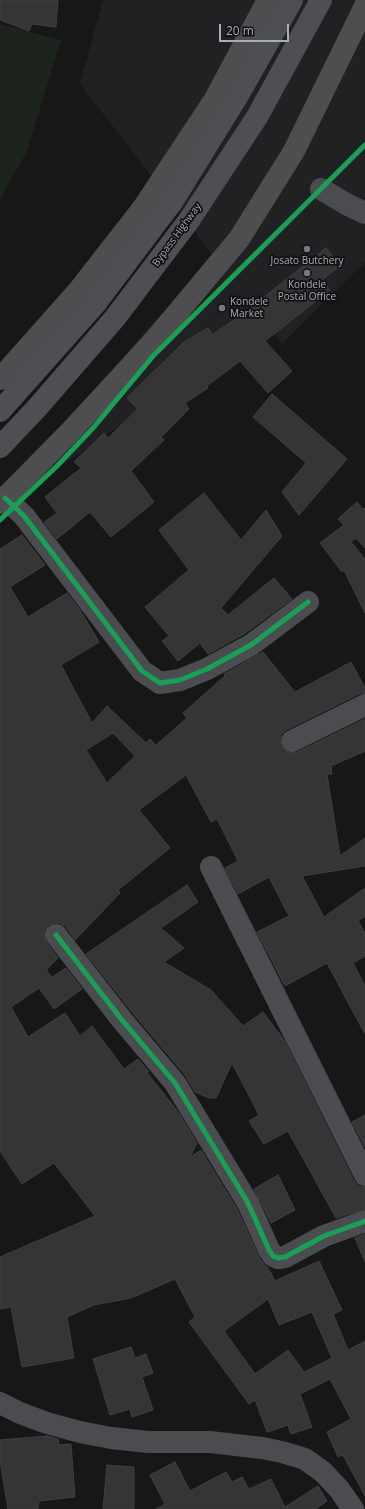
<!DOCTYPE html>
<html>
<head>
<meta charset="utf-8">
<style>
	body { margin:0 }
	#map { position:relative; width:365px; height:1509px; overflow:hidden; background:#171717; font-family:"Open Sans",sans-serif }
	canvas { display:block }
	.scale { position:absolute; left:219px; top:24px; width:70px; height:18px; box-sizing:border-box; border:2px solid #a8adb8; border-top:0; padding-left:5px; font-size:12px; line-height:14px; white-space:nowrap; color:#a8adb8; -webkit-text-stroke:3px #111113; paint-order:stroke }
</style>
</head>
<body>
<div id="map">
<canvas width="365" height="1509"></canvas>
<div class="scale">20 m</div>
</div>
<script>
const g = document.querySelector('canvas').getContext('2d');
g.lineJoin = 'round';
function paint(path, color) {
  g.fillStyle = color;
  g.fill(path, 'evenodd');
}
function poly(rows) {
  const path = new Path2D();
  for (const r of rows) {
    path.moveTo(r[0], r[1]);
    for (let i = 2; i < r.length; i += 2) path.lineTo(r[i], r[i + 1]);
  }
  return path;
}
function trace(path, color, width, dash) {
  g.strokeStyle = color;
  g.lineWidth = width;
  g.lineCap = dash ? 'butt' : 'round';
  g.setLineDash(dash || []);
  g.stroke(path);
}
function label(font, color, halo, rows, align = 'center') {
  g.font = font + ' "Open Sans",sans-serif';
  g.lineWidth = 3.5;
  g.setLineDash([]);
  g.textBaseline = 'middle';
  g.strokeStyle = halo;
  g.fillStyle = color;
  for (const [text, x, y, turn = 0] of rows) {
    g.save();
    g.translate(x, y);
    g.rotate((+turn || 0) * Math.PI / 180);
    g.textAlign = isNaN(turn) ? turn : align;
    if (halo) g.strokeText(text, 0, 0);
    g.fillText(text, 0, 0);
    g.restore();
  }
}
paint(poly([
	[103,0,365,0,365,262,282,344,263,320,212,363,5,504,145,331,215,258,80,84]
]), '#212123');
paint(poly([
	[0,24,61,40,27,151,0,199]
]), '#1d241e');
const building = poly([
	[0,0,58,0,56,27,32,24,29,31,0,20,0,0],
	[326,248,340,266,322,280,330,290,265,341,292,371,268,393,240,361,207,386,208,388,185,403,189,409,161,437,164,440,131,471,154,502,111,537,90,512,57,539,44,522,57,513,45,497,81,468,74,462,104,433,108,438,138,409,127,398,184,342,208,328,212,335,244,313,326,248],
	[272,394,347,459,299,515,282,492,306,463,253,417,272,394],
	[204,493,241,540,266,510,282,536,221,608,228,615,274,578,292,599,244,634,208,654,200,643,178,661,162,641,169,636,145,607,189,570,159,530,204,493],
	[357,502,363,509,365,508,365,548,356,538,351,542,365,559,365,613,344,570,342,572,320,543,344,525,338,519,357,502],
	[22,535,45,565,10,587,28,617,67,593,80,610,99,642,61,665,92,723,107,706,146,743,150,739,156,745,187,718,183,713,225,676,224,674,263,652,295,692,351,662,365,688,365,693,359,694,286,730,281,734,280,741,281,746,285,751,291,753,297,752,365,719,365,751,331,766,332,774,327,774,340,856,365,838,365,866,302,876,324,917,365,888,365,916,358,921,365,933,365,956,353,963,365,986,365,1034,327,963,285,986,257,932,289,916,269,877,238,894,225,868,238,861,217,819,211,822,186,775,139,810,170,848,118,890,120,893,75,940,66,927,60,923,54,923,49,925,45,930,44,936,46,942,58,958,46,970,52,977,66,968,82,989,54,1009,39,988,11,1007,28,1037,65,1013,80,1036,92,1026,124,1069,138,1059,149,1072,145,1070,179,1113,197,1143,190,1157,201,1150,237,1209,259,1257,263,1263,268,1268,275,1281,319,1261,342,1310,333,1314,348,1350,365,1341,365,1496,343,1455,338,1457,327,1432,351,1419,330,1379,300,1394,312,1427,291,1434,288,1425,267,1432,255,1400,249,1404,189,1322,195,1317,175,1279,131,1298,94,1305,67,1317,74,1358,22,1367,11,1307,0,1309,0,1257,95,1216,54,1163,22,1184,0,1151,0,549,22,535],
	[113,733,135,756,107,783,86,750,113,733],
	[268,1299,279,1325,312,1312,332,1358,304,1372,288,1350,255,1374,224,1331,268,1299],
	[187,885,198,902,161,928,184,948,164,962,211,990,243,1026,263,1012,284,1040,354,1181,358,1186,365,1187,365,1209,336,1218,288,1131,264,1144,249,1121,259,1115,232,1063,216,1098,209,1098,195,1092,185,1075,132,1012,86,954,187,885],
	[365,1115,365,1147,352,1122,365,1115],
	[278,1175,295,1210,271,1223,254,1189,278,1175],
	[365,1234,365,1262,355,1238,365,1234],
	[131,1347,135,1358,146,1354,153,1373,142,1377,153,1410,132,1417,130,1409,110,1415,93,1359,131,1347],
	[47,1436,58,1439,59,1445,71,1444,75,1497,39,1501,38,1509,8,1509,0,1460,0,1440,47,1436],
	[175,1462,190,1491,226,1472,232,1482,242,1477,249,1489,271,1479,285,1507,318,1486,327,1501,316,1509,156,1509,165,1504,150,1475,175,1462],
	[107,1465,134,1467,134,1509,103,1509,107,1465]
]);
paint(building, '#353536');
trace(building, '#3f4043', 1);
trace(poly([
	[321,189,348,205,365,213],
	[5,498,24,516,142,671,160,683,180,680,207,669,251,645,308,602],
	[292,741,365,705],
	[211,867,365,1175],
	[56,935,122,1020,175,1083,248,1203,269,1250,273,1256,278,1258,285,1257,324,1236,365,1221],
	[0,1403,20,1413,47,1423,80,1432,111,1438,148,1442,210,1442,262,1448,282,1452,305,1459,323,1472,339,1489,353,1509]
]), '#4b4c50', 22);
trace(poly([
	[0,411,96,303,172,202,237,97,292,0],
	[0,447,36,409,115,318,190,219,257,117,321,0]
]), '#4d4f52', 22);
trace(poly([
	[0,379,79,290,143,208,215,99,268,0],
	[0,503,71,431,153,342,239,239,294,151,365,6]
]), '#4e4e51', 22);
trace(poly([
	[5,498,24,516,142,671,160,683,180,680,207,669,251,645,308,602],
	[0,520,57,466,93,428,154,355,365,145],
	[56,935,122,1020,175,1083,248,1203,269,1250,273,1256,278,1258,285,1257,324,1236,365,1221]
]), '#1a9f57', 5);
for (const [x, y, r, color] of [
	[307,249,4,"#757880"],
	[307,273,4,"#757880"],
	[222,308,4,"#757880"]
]) {
  const dot = new Path2D();
  dot.arc(x, y, r, 0, 2 * Math.PI);
  g.fillStyle = color;
  g.fill(dot);
  trace(dot, '#111113', 1.5);
}
label('10px', '#a8adb8', '#111113', [
	["Bypass Highway",177,235,-54]
]);
label('10px', '#a8adb8', '#111113', [
	["Josato Butchery",307,261],
	["Kondele",307,285],
	["Postal Office",307,297],
	["Kondele",230,302,"left"],
	["Market",230,314,"left"]
]);
</script>
</body>
</html>
